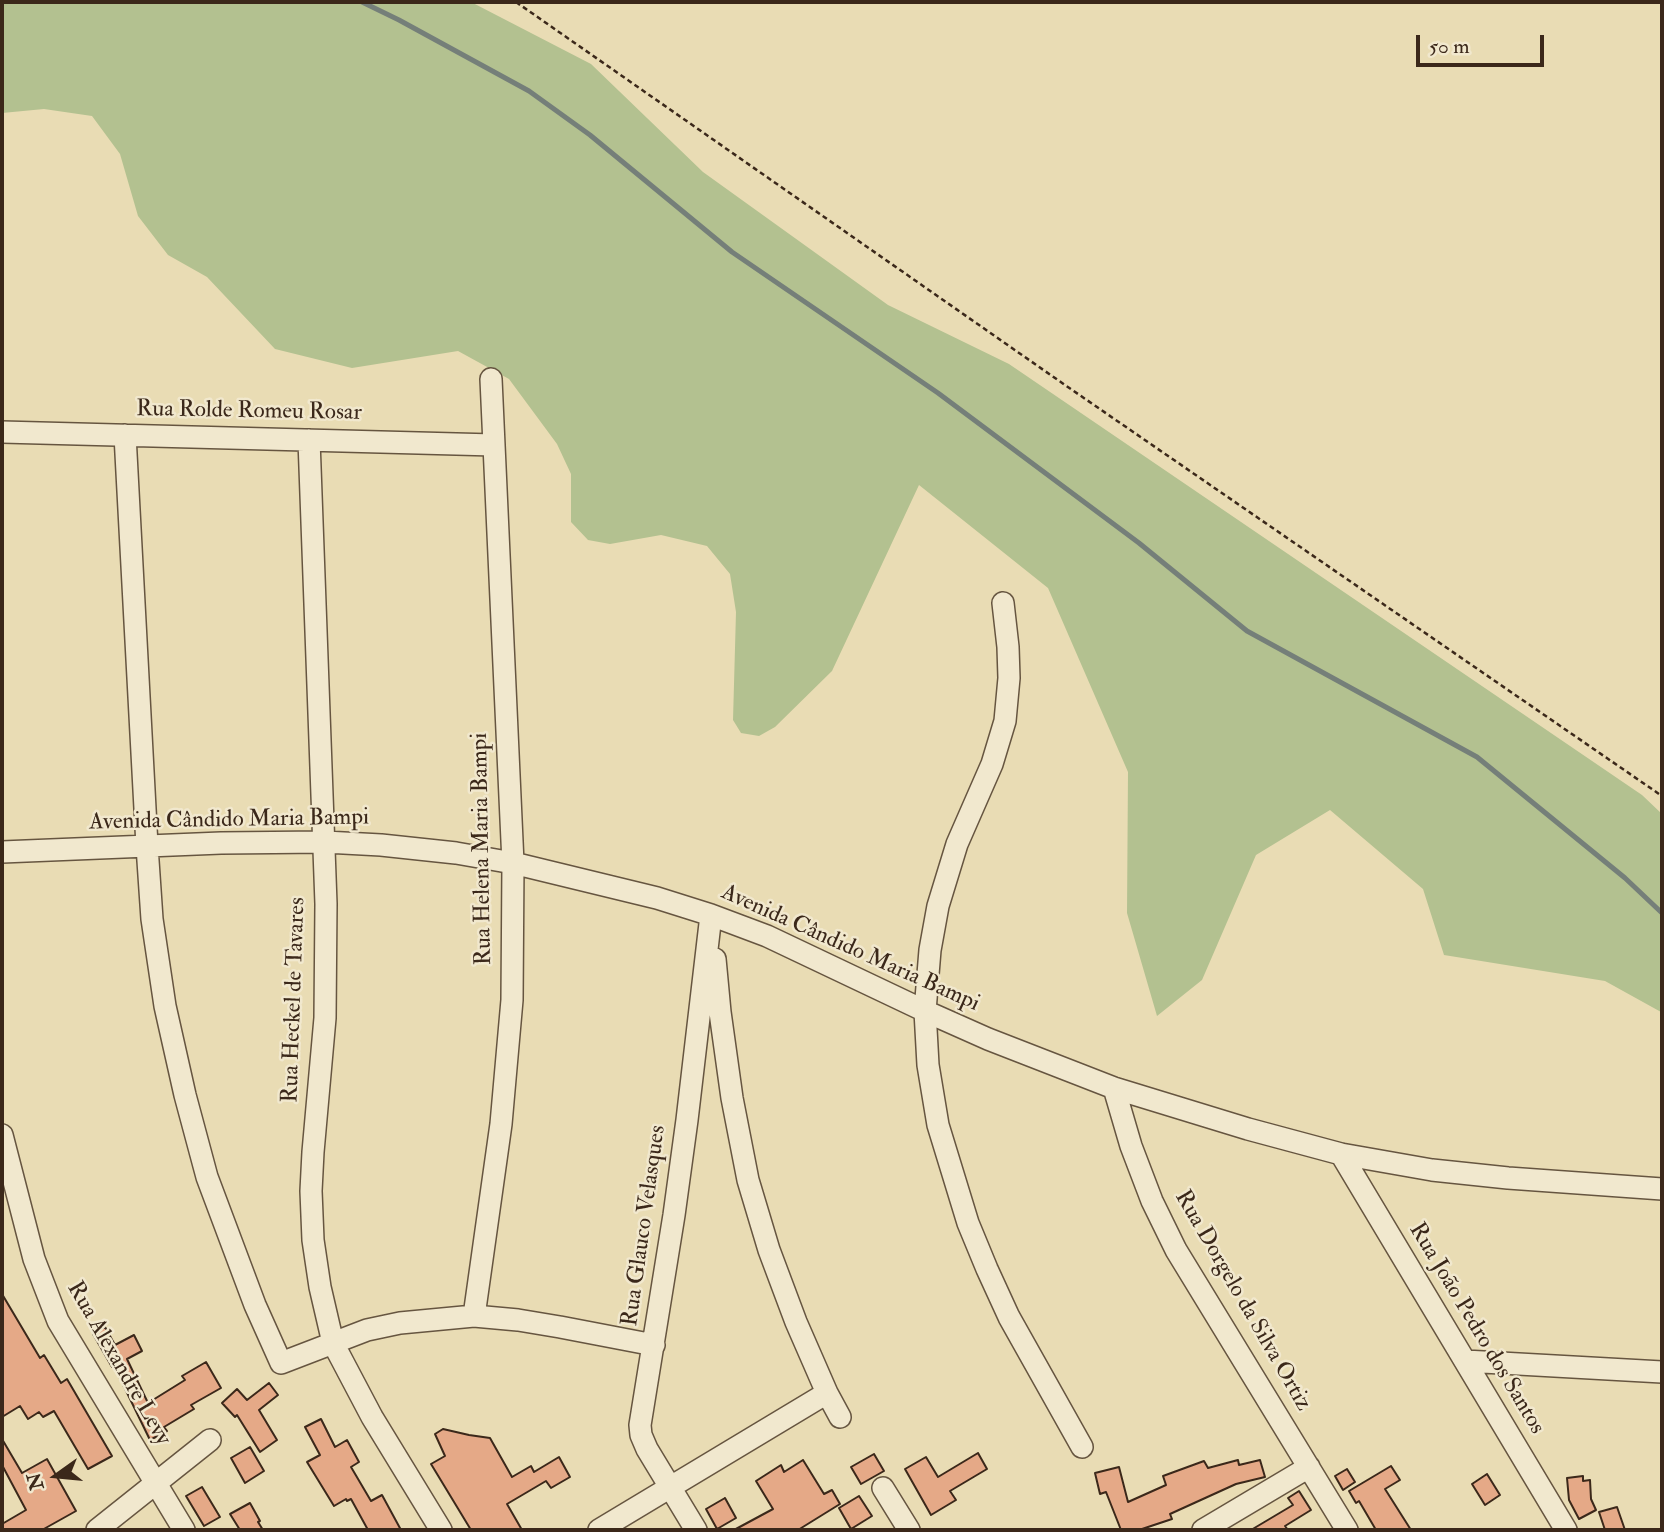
<!DOCTYPE html>
<html>
<head>
<meta charset="utf-8">
<style>
	body { margin:0 }
	#map { position:relative; width:1664px; height:1532px; overflow:hidden; background:#e9dcb4; font-family:"IM FELL Double Pica",serif }
	canvas { display:block }
	.frame { position:absolute; inset:0; border:4px solid #3b281a; pointer-events:none }
	.north { position:absolute; left:21px; top:1441px; width:70px; height:70px; -webkit-text-stroke:5px #f1e8ce; paint-order:stroke; rotate:255deg; font-size:19px; font-weight:700; line-height:28px; text-align:center; color:#3b281a }
	.north::after { content:''; display:block; margin:auto; width:24px; height:32px; background:#3b281a; clip-path:polygon(50% 0,100% 100%,50% 72%,0 100%) }
	.scale { position:absolute; left:1416px; top:35px; width:128px; height:32px; box-sizing:border-box; border:4px solid #3b281a; border-top:0; padding-left:9px; font-size:21px; line-height:24px; white-space:nowrap; color:#3b281a; -webkit-text-stroke:5px #f1e8ce; paint-order:stroke }
</style>
</head>
<body>
<div id="map">
<canvas width="1664" height="1532"></canvas>
<div class="frame"></div>
<div class="north">N</div>
<div class="scale">50 m</div>
</div>
<script>
const g = document.querySelector('canvas').getContext('2d');
g.lineJoin = 'round';
function paint(path, color) {
  g.fillStyle = color;
  g.fill(path, 'evenodd');
}
function poly(rows) {
  const path = new Path2D();
  for (const r of rows) {
    path.moveTo(r[0], r[1]);
    for (let i = 2; i < r.length; i += 2) path.lineTo(r[i], r[i + 1]);
  }
  return path;
}
function trace(path, color, width, dash) {
  g.strokeStyle = color;
  g.lineWidth = width;
  g.lineCap = dash ? 'butt' : 'round';
  g.setLineDash(dash || []);
  g.stroke(path);
}
function label(font, color, halo, rows, align = 'center') {
  g.font = font + ' "IM FELL Double Pica",serif';
  g.lineWidth = 5;
  g.setLineDash([]);
  g.textBaseline = 'middle';
  g.strokeStyle = halo;
  g.fillStyle = color;
  for (const [text, x, y, turn = 0] of rows) {
    g.save();
    g.translate(x, y);
    g.rotate((+turn || 0) * Math.PI / 180);
    g.textAlign = isNaN(turn) ? turn : align;
    if (halo) g.strokeText(text, 0, 0);
    g.fillText(text, 0, 0);
    g.restore();
  }
}
paint(poly([
	[2,2,471,2,591,64,703,172,888,305,1009,364,1642,795,1662,814,1662,1015,1661,1012,1605,981,1444,955,1423,889,1330,810,1256,855,1202,980,1157,1016,1127,913,1128,772,1048,588,919,485,832,671,775,727,759,736,741,733,733,720,736,612,730,574,707,546,661,535,610,544,588,540,571,522,571,474,557,444,509,379,458,351,352,368,275,349,207,277,168,255,138,216,120,154,92,116,44,109,2,113]
]), '#b3c190');
trace(poly([
	[362,2,399,20,529,91,590,135,732,252,938,393,1139,543,1247,631,1477,757,1625,878,1662,913]
]), '#757f79', 5);
const building = poly([
	[2,1294,40,1358,44,1355,61,1383,67,1379,112,1456,88,1469,54,1411,43,1417,39,1412,28,1419,20,1406,2,1417,2,1294],
	[105,1327,115,1345,134,1335,142,1351,127,1359,148,1403,185,1380,182,1376,206,1362,221,1388,191,1405,194,1409,164,1427,167,1431,150,1440,114,1366,112,1367,93,1334,105,1327],
	[269,1383,278,1395,259,1410,277,1440,260,1452,237,1415,235,1417,222,1403,237,1389,247,1400,269,1383],
	[321,1419,335,1447,347,1440,359,1462,351,1467,371,1501,382,1495,401,1530,368,1530,351,1499,347,1501,346,1499,334,1506,307,1462,320,1455,305,1427,321,1419],
	[443,1429,469,1435,490,1438,512,1477,531,1466,534,1472,559,1457,570,1477,551,1488,546,1481,507,1504,522,1530,471,1530,431,1464,445,1456,435,1434,443,1429],
	[2,1439,22,1473,47,1459,76,1511,42,1530,2,1530,2,1524,26,1510,2,1465,2,1439],
	[250,1447,264,1471,245,1483,231,1458,250,1447],
	[978,1453,987,1469,950,1491,956,1500,931,1515,905,1469,926,1457,938,1477,978,1453],
	[874,1454,884,1471,861,1484,851,1467,874,1454],
	[803,1460,824,1494,832,1490,840,1504,798,1530,734,1530,773,1509,756,1481,781,1465,784,1472,803,1460],
	[1238,1460,1239,1465,1260,1460,1265,1477,1236,1484,1170,1514,1172,1519,1139,1530,1121,1530,1106,1492,1100,1494,1095,1473,1119,1467,1128,1502,1166,1485,1163,1476,1204,1461,1208,1468,1238,1460],
	[1391,1466,1400,1480,1385,1489,1411,1530,1376,1530,1359,1501,1356,1503,1349,1491,1391,1466],
	[1347,1469,1355,1482,1343,1490,1335,1476,1347,1469],
	[1487,1474,1500,1495,1485,1505,1472,1484,1487,1474],
	[1583,1476,1583,1481,1590,1480,1591,1499,1596,1510,1579,1519,1569,1500,1567,1478,1583,1476],
	[202,1487,220,1517,204,1526,186,1496,202,1487],
	[1299,1491,1311,1510,1285,1526,1288,1530,1251,1530,1293,1505,1288,1498,1299,1491],
	[859,1496,872,1516,851,1529,839,1508,859,1496],
	[725,1498,736,1518,717,1529,706,1509,725,1498],
	[250,1503,260,1521,258,1522,263,1530,240,1530,230,1514,250,1503],
	[1617,1507,1625,1530,1605,1530,1599,1512,1617,1507]
]);
paint(building, '#e5a987');
trace(building, '#3b281a', 2);
const minor = poly([
	[2,432,494,445],
	[125,435,147,846,152,919,165,1006,185,1095,207,1177,255,1305,281,1363,367,1330,400,1323,474,1316,518,1320,560,1327,654,1345],
	[309,440,326,904,325,1018,313,1152,311,1191,313,1240,320,1287,333,1343,372,1417,441,1530],
	[1003,603,1008,647,1009,678,1005,721,992,764,957,844,938,906,930,950,925,1011,928,1065,938,1125,968,1223,987,1269,1009,1317,1082,1447],
	[2,852,221,843,325,842,381,845,456,853,513,863,657,898,711,915,767,936,925,1011,988,1039,1114,1088,1248,1129,1341,1154,1432,1170,1508,1178,1662,1189],
	[715,959,720,1012,732,1098,748,1180,769,1250,796,1322,827,1393,840,1417],
	[1114,1088,1131,1146,1152,1201,1176,1250,1347,1530],
	[2,1135,34,1259,58,1321,184,1530],
	[1341,1154,1566,1530],
	[474,1316,501,1124,512,1000,513,863,491,379],
	[1465,1361,1662,1372],
	[883,1488,909,1530],
	[97,1530,210,1440],
	[599,1530,827,1393],
	[696,1530,647,1449,641,1435,640,1425,674,1215,687,1120,711,915],
	[1203,1530,1309,1467]
]);
trace(minor, '#665540', 24);
trace(poly([
	[516,2,1065,385,1662,796]
]), '#3b281a', 2.5, [5, 3.5]);
trace(minor, '#f1e8ce', 21);
label('23px', '#3b281a', '#f1e8ce', [
	["Rua Rolde Romeu Rosar",249,412,1],
	["Avenida Cândido Maria Bampi",229,821,-1],
	["Rua Helena Maria Bampi",483,849,-91],
	["Avenida Cândido Maria Bampi",850,949,24],
	["Rua Heckel de Tavares",295,1000,-88],
	["Rua Glauco Velasques",645,1226,-82],
	["Rua Dorgelo da Silva Ortiz",1242,1301,60],
	["Rua João Pedro dos Santos",1476,1329,59],
	["Rua Alexandre Levy",118,1364,60]
]);
</script>
</body>
</html>
